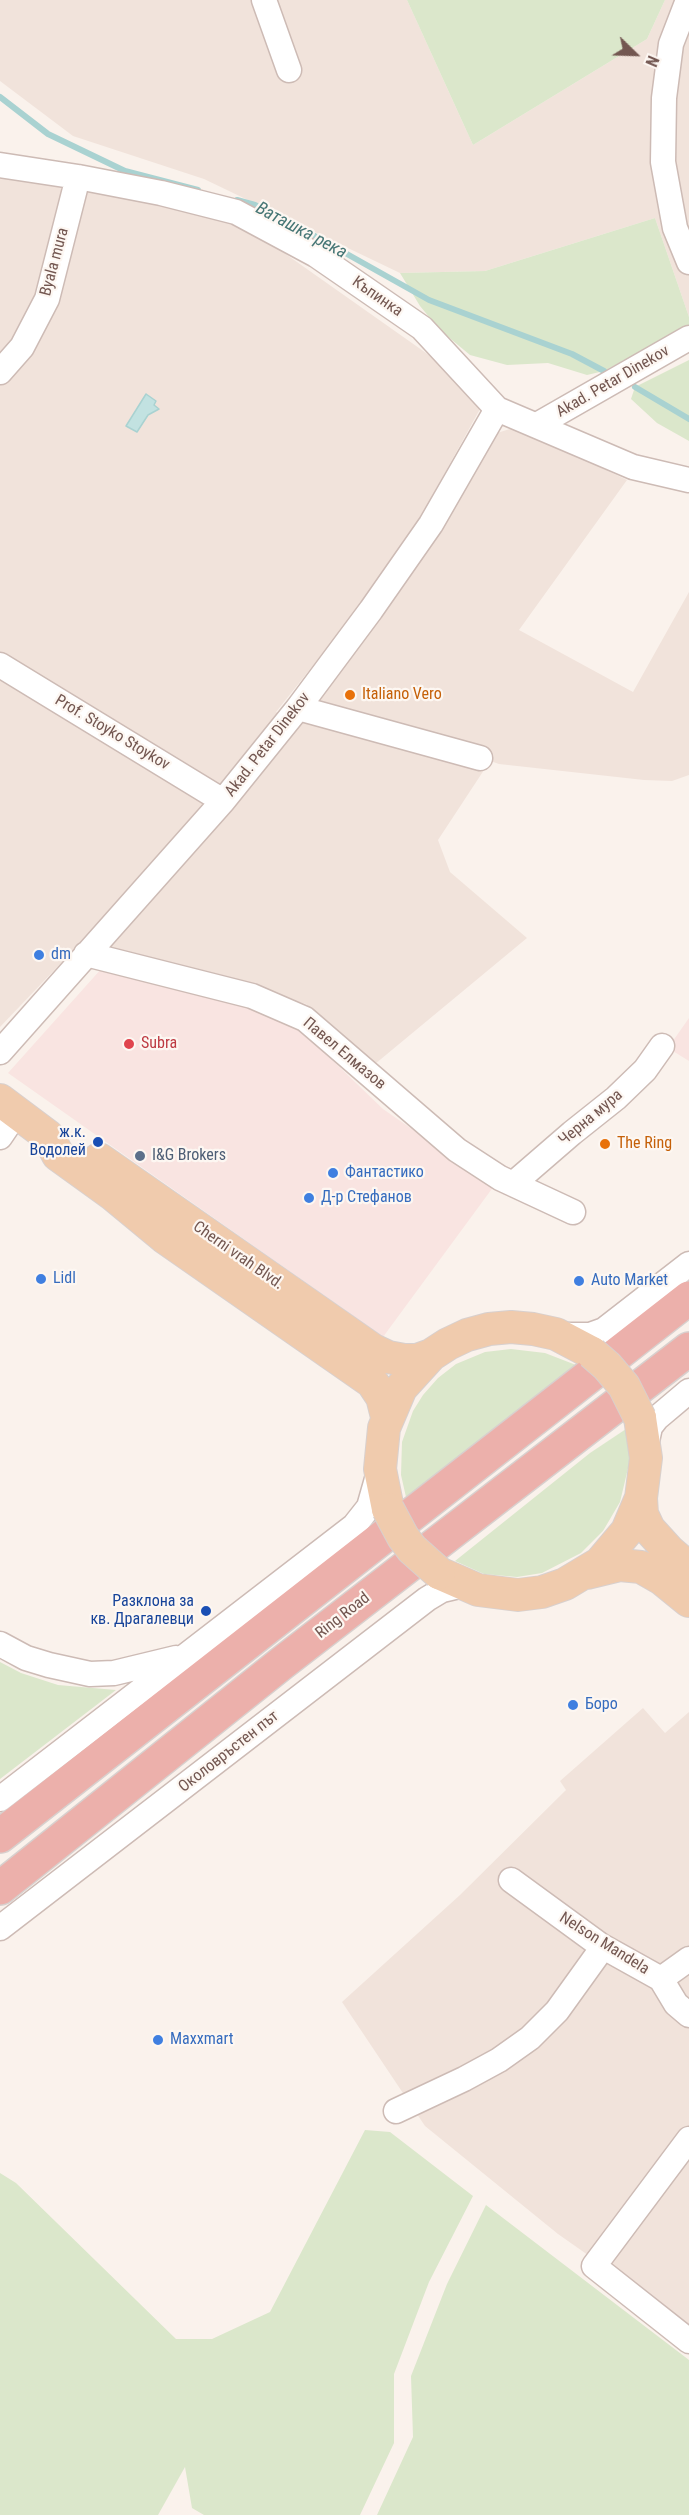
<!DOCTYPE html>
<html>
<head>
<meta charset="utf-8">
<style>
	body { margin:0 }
	#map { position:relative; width:689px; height:2515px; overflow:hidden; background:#faf2ec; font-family:"Roboto Condensed",sans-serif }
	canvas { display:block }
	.north { position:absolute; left:605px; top:24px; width:60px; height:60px; -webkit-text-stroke:4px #fdf7f2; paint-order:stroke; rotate:113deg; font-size:16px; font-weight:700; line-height:24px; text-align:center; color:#735751 }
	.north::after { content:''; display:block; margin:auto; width:21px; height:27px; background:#735751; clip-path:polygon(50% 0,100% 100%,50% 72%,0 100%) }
</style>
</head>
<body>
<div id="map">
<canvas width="689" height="2515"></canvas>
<div class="north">N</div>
</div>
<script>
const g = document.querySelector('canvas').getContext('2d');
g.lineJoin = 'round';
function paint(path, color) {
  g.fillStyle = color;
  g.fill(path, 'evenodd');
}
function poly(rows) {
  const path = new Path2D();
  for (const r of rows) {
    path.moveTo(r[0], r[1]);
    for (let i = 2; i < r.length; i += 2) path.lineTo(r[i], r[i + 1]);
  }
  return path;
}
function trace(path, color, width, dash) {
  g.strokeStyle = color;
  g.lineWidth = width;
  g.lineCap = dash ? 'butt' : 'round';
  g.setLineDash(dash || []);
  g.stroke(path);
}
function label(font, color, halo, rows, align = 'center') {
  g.font = font + ' "Roboto Condensed",sans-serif';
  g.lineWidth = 4.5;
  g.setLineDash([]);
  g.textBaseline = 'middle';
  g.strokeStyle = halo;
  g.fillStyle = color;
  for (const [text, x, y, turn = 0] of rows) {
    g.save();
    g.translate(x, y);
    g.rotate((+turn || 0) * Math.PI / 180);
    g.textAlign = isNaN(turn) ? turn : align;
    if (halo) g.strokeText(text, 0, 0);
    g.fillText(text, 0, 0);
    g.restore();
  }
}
paint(poly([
	[0,0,407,0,473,145,647,39,665,0,689,0,689,317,655,218,485,271,400,273,204,179,73,136,0,81],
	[0,173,192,206,253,231,436,360,480,409,397,560,276,712,484,770,438,840,450,872,527,938,375,1064,306,1004,83,940,0,1027],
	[516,427,627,480,519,630,633,692,689,592,689,775,672,781,644,780,499,764,314,700,494,434],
	[643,1708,665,1733,689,1712,689,2330,672,2314,558,2234,425,2126,342,2002,460,1895,566,1790,560,1781]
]), '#f1e3db');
paint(poly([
	[102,968,246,1003,303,1032,383,1109,494,1186,383,1337,8,1073],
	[689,1018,689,1061,668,1048]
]), '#f9e4e1');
paint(poly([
	[407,0,665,0,647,39,473,145],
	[655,218,689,317,689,325,604,371,587,375,548,363,507,365,470,355,440,330,420,306,400,273,485,271],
	[689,360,689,441,657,423,631,399,635,387],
	[511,1349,545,1353,576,1365,406,1497,401,1475,402,1442,413,1411,423,1395,438,1378,456,1364,485,1352],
	[626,1429,630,1460,620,1502,603,1531,581,1553,542,1573,517,1577,484,1574,455,1561,590,1453],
	[0,1662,21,1673,58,1685,116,1690,0,1779],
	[365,2130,390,2132,473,2196,429,2282,394,2374,394,2443,360,2515,204,2515,192,2508,185,2467,158,2515,0,2515,0,2173,16,2183,176,2339,212,2339,270,2312],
	[486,2205,689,2360,689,2515,377,2515,413,2437,411,2376,447,2284]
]), '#dbe7cb');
const water = poly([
	[146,394,156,401,154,405,159,409,148,415,137,432,126,426,146,394]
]);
paint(water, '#c2e2e1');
trace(water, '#a9d2d1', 1.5);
trace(poly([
	[0,97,48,134,125,171,198,190],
	[237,200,255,205,306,231,429,300,572,354,604,371],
	[635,387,689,419]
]), '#a9d2d1', 6);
const minor = poly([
	[264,0,289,70],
	[688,0,671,44,664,98,663,162,675,228,689,262],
	[0,165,78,177,161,193,236,212,316,255,422,328,497,409,633,467,689,480],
	[0,372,22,347,47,299,78,177],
	[537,425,689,338],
	[0,665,223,801],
	[298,708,480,758],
	[86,954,252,996,305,1019,457,1150,500,1178,573,1212],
	[0,1052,223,801,298,708,371,610,431,524,497,409],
	[0,1137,17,1112],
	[513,1184,572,1133,616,1098,645,1070,662,1046],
	[559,1335,590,1335,604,1330,689,1264],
	[646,1446,650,1427,657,1418,689,1391],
	[0,1644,26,1658,49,1665,90,1674,114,1673,176,1658],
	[0,1799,354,1526,369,1507,379,1472],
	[511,1880,600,1945,661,1979,676,2004,689,2015],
	[0,1928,427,1599,442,1590,463,1585],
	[661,1979,689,1959],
	[396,2111,464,2079,499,2060,530,2038,557,2011,603,1947],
	[689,2139,594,2266,689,2341]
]);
const major = poly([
	[0,1100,48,1136,58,1155,112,1194,164,1237,372,1382,382,1397,387,1417],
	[99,1159,373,1350,388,1357,404,1360,417,1360,431,1355],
	[641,1498,642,1514,649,1529,669,1551,689,1568],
	[388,1509,380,1469,384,1428,401,1388,431,1355,448,1344,467,1335,489,1329,511,1327,533,1329,556,1334,592,1353],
	[439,1573,478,1590,518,1595,542,1592,565,1584,600,1563,627,1531,641,1498,646,1458,640,1418],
	[587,1573,620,1565,641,1567,662,1579,689,1601]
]);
const highway = poly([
	[0,1836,689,1298],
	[0,1888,282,1663,689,1349]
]);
trace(minor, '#cdbbb5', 27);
trace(major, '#d8d0ce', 34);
trace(highway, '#d8d0ce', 36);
trace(minor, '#fff', 24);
trace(major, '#f0cbad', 32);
trace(highway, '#ecb0ab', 33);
const majorBridge = poly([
	[592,1353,607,1366,624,1386,640,1418],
	[388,1509,403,1537,412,1549,439,1573]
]);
trace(majorBridge, '#d8d0ce', 34, []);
trace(majorBridge, '#f0cbad', 32);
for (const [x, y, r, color] of [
	[350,695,6,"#e8710a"],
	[39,955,6,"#3f7fe0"],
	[129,1044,6,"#e0444e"],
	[98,1142,6,"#1a4fb4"],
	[605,1144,6,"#e8710a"],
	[140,1156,6,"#5c6f8a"],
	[333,1173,6,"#3f7fe0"],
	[309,1198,6,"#3f7fe0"],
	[41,1279,6,"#3f7fe0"],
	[579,1281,6,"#3f7fe0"],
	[206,1611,6,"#1a4fb4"],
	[573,1705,6,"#3f7fe0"],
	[158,2040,6,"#3f7fe0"]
]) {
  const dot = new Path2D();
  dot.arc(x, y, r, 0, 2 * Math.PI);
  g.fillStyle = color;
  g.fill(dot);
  trace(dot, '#fdf7f2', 2);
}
label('16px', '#735751', '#fdf7f2', [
	["Byala mura",55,262,-75],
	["Къпинка",377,297,35],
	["Akad. Petar Dinekov",613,382,-30],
	["Prof. Stoyko Stoykov",112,733,31],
	["Akad. Petar Dinekov",268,745,-52],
	["Павел Елмазов",344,1054,40],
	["Черна мура",591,1118,-40],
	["Cherni vrah Blvd.",238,1256,35],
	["Ring Road",343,1616,-38],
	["Околовръстен път",229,1752,-38],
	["Nelson Mandela",604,1944,32]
]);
label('16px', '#c56008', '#fdf7f2', [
	["Italiano Vero",362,695],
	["The Ring",617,1144]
], 'left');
label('16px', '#366cbe', '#fdf7f2', [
	["dm",51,955],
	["Фантастико",345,1173],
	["Д-р Стефанов",321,1198],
	["Lidl",53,1279],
	["Auto Market",591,1281],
	["Боро",585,1705],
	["Maxxmart",170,2040]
], 'left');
label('16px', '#be3a42', '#fdf7f2', [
	["Subra",141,1044]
], 'left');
label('16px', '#164399', '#fdf7f2', [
	["ж.к.",86,1133],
	["Водолей",86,1151],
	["Разклона за",194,1602],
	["кв. Драгалевци",194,1620]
], 'right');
label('16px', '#4e5e75', '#fdf7f2', [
	["I&G Brokers",152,1156]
], 'left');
label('italic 18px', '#467675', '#fdf7f2', [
	["Ваташка река",301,231,28]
]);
</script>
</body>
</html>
